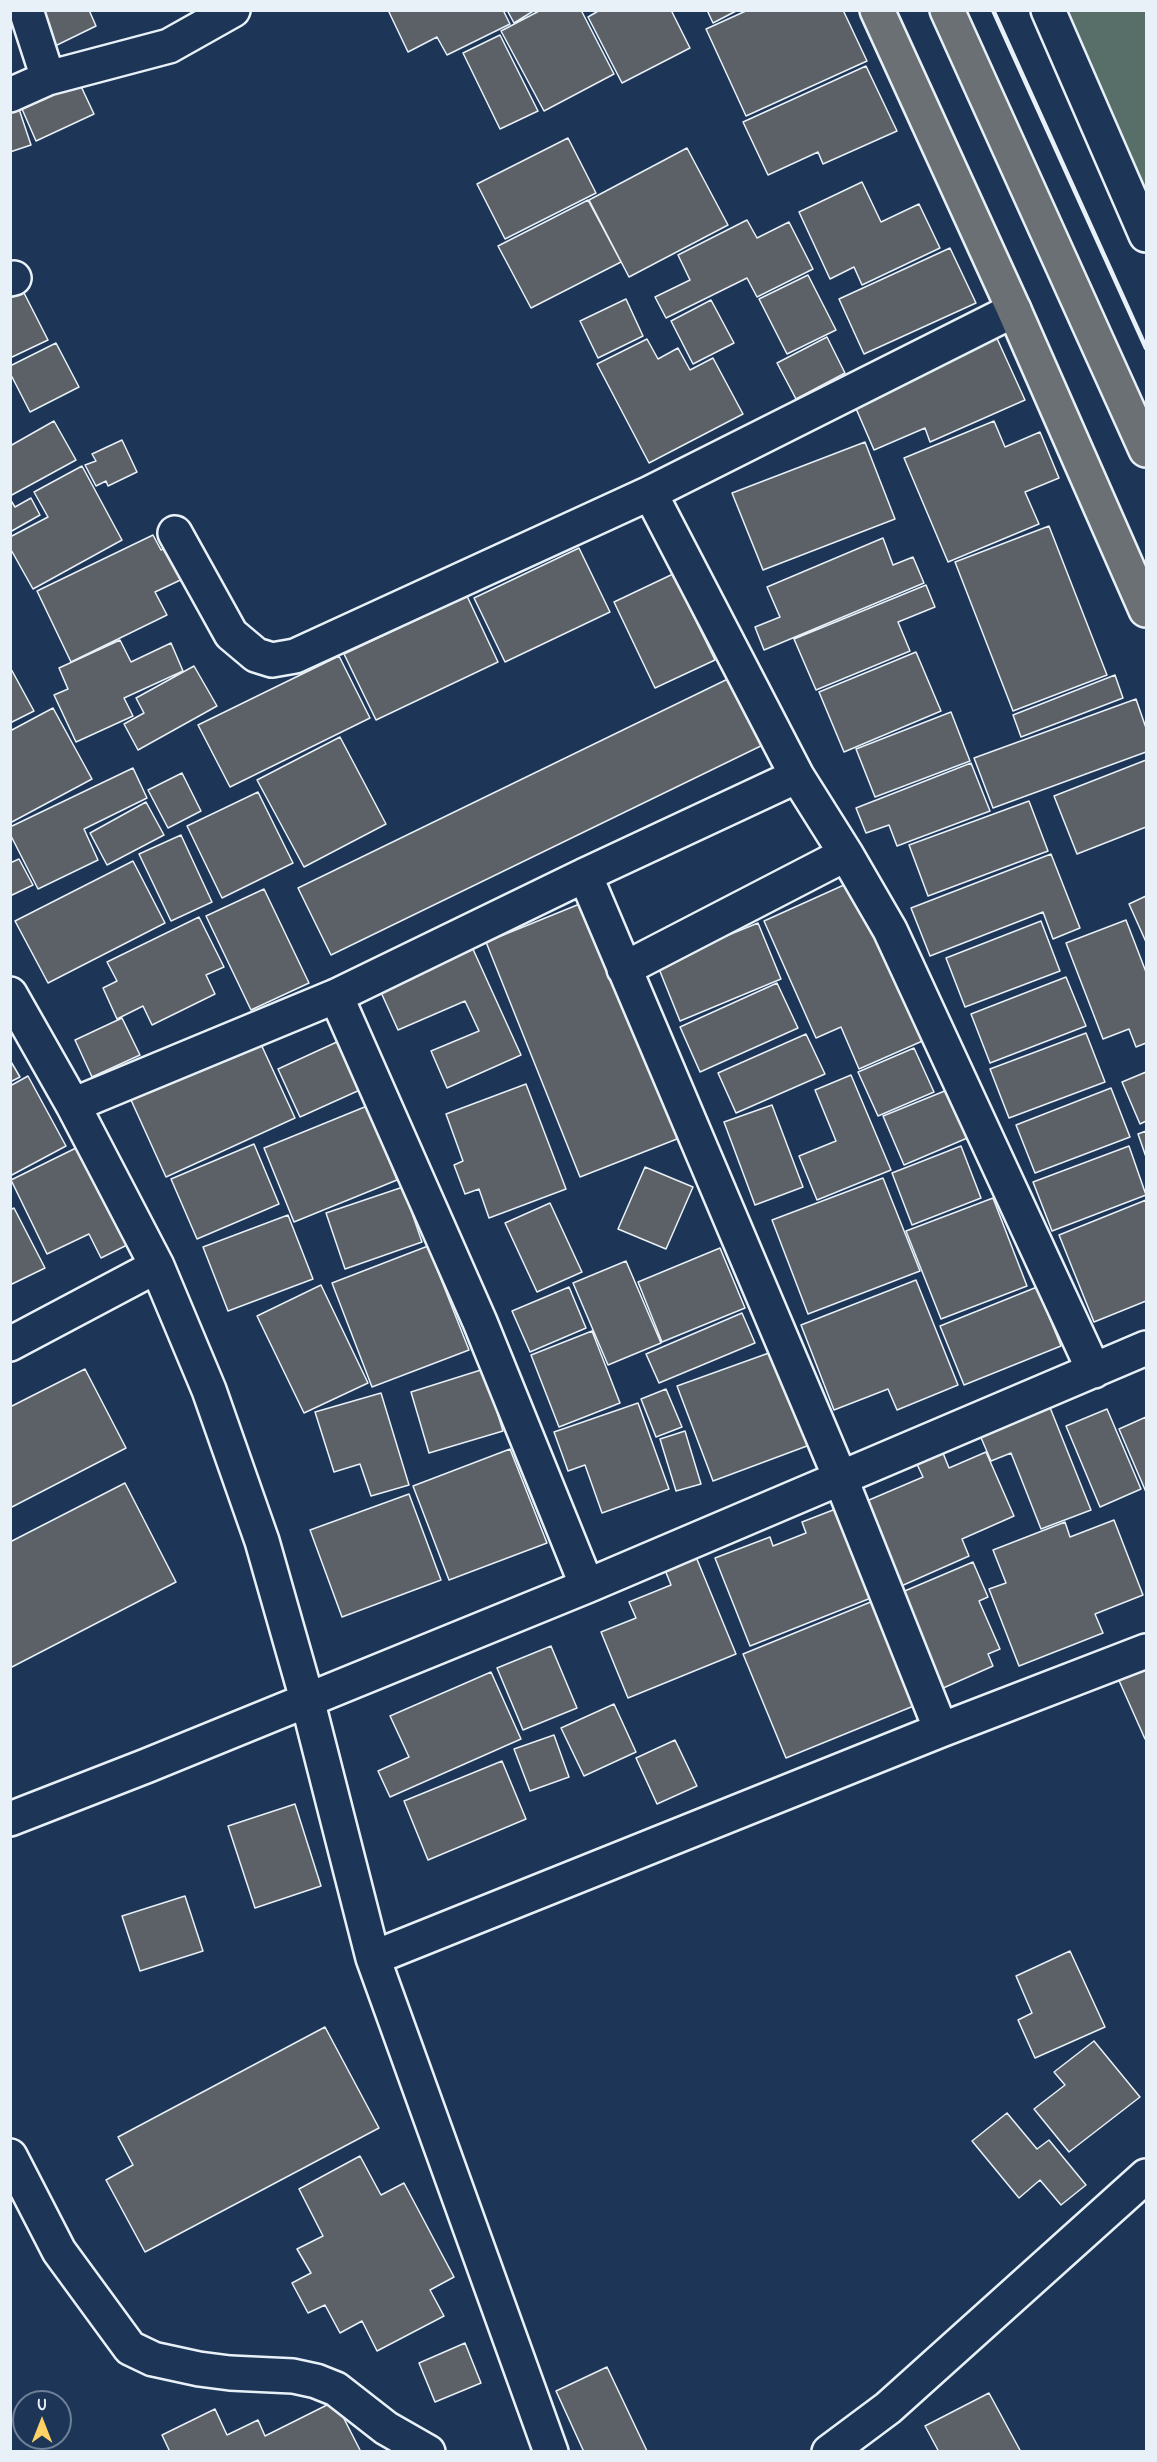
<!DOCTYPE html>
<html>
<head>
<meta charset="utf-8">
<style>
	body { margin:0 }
	#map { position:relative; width:1157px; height:2462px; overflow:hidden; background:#1d3557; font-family:"Patrick Hand",sans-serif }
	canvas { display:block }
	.frame { position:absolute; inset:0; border:12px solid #e8f1f8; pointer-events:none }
	.north { position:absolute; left:12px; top:2390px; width:60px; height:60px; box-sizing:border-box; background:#1d3557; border:2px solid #6e8097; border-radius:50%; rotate:0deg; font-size:16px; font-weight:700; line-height:24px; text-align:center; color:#e8f1f8 }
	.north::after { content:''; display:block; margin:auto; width:21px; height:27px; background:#ffd166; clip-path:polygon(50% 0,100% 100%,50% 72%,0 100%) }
</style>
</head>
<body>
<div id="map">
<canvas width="1157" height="2462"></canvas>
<div class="frame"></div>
<div class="north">U</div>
</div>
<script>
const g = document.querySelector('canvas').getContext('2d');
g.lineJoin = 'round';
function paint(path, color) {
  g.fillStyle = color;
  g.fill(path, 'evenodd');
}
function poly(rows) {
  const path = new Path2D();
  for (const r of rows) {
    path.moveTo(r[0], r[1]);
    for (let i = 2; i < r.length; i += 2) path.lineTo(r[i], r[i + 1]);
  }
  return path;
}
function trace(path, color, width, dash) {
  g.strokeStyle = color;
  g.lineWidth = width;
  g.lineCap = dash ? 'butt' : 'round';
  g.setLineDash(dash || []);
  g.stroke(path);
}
paint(poly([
	[1036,11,1146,11,1146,247]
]), '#586e69');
const building = poly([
	[36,10,89,10,96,26,53,47,36,10],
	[388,10,503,10,510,24,447,55,437,37,408,52,388,10],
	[507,10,535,10,514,23,507,10],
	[541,10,581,10,614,74,544,111,501,31,541,10],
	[600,10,671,10,690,48,622,83,588,17,600,10],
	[707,10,738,10,713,23,707,10],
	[748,10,843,10,867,61,746,116,706,29,748,10],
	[500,35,538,111,500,129,463,53,500,35],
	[866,66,897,131,823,164,818,152,768,175,743,122,866,66],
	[79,82,94,114,36,141,22,109,79,82],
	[19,109,31,145,10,152,10,112,19,109],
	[568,138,596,193,505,239,477,184,568,138],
	[687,148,728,225,629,277,589,200,687,148],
	[862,182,881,222,919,204,940,248,862,285,854,267,830,279,799,212,862,182],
	[588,200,621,262,531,308,498,246,588,200],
	[747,220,757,238,789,222,813,269,757,297,747,278,666,318,655,297,690,280,678,255,747,220],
	[950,248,976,303,864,354,839,299,950,248],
	[808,275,836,330,787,354,759,299,808,275],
	[22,289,48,340,10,358,10,295,22,289],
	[626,299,643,336,598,358,580,321,626,299],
	[711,300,734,343,693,364,671,321,711,300],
	[995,334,1025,400,930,442,925,428,874,450,851,397,995,334],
	[827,337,845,373,796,399,777,363,827,337],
	[647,339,658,359,678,348,690,370,713,358,743,414,649,463,597,364,647,339],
	[56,343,79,387,30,412,10,373,10,366,56,343],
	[54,421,76,460,10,496,10,446,54,421],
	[994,421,1005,447,1040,432,1059,478,1025,492,1039,524,948,562,904,458,994,421],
	[122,440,137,472,108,486,106,481,96,486,85,465,96,461,92,454,122,440],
	[865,442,895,519,763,570,732,493,865,442],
	[82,466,122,540,33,589,10,548,10,537,48,517,34,492,82,466],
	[31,498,40,515,10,532,10,499,15,507,31,498],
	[1049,526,1107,675,1013,711,955,562,1049,526],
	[153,535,161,550,173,544,189,576,155,592,167,615,71,662,37,591,153,535],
	[883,538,893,565,913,557,924,583,764,650,755,627,780,617,767,587,883,538],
	[579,548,610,612,505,662,474,598,579,548],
	[673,574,715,660,655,688,614,602,673,574],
	[926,585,935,607,898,622,910,651,816,690,794,639,926,585],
	[467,596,498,662,376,720,344,654,467,596],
	[120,640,131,662,171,643,183,671,124,698,133,716,76,742,54,695,68,689,59,668,120,640],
	[916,652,941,711,844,752,819,692,916,652],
	[339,656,370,718,230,787,198,725,339,656],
	[194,666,217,706,138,750,124,724,144,713,136,698,194,666],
	[10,667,34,711,10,723,10,667],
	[736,675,769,742,331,955,298,888,736,675],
	[1115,675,1123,698,1021,737,1013,715,1115,675],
	[1136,699,1146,728,1146,752,993,808,974,758,1136,699],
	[53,708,92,779,10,823,10,731,53,708],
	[951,712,970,761,875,797,856,749,951,712],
	[340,737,386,824,304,867,257,780,340,737],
	[1146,760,1146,827,1077,854,1054,796,1146,760],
	[971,763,990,811,897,846,889,825,866,833,856,808,971,763],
	[133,768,147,798,84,829,98,860,38,889,10,834,10,827,133,768],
	[182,773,201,811,168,828,148,790,182,773],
	[258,792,293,863,222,898,187,826,258,792],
	[1029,801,1048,851,928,896,909,845,1029,801],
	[146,802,164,835,107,865,90,833,146,802],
	[181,835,212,902,171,921,139,854,181,835],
	[1051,854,1080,928,1053,939,1043,912,930,956,911,908,1051,854],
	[19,859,33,885,10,896,10,863,19,859],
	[133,861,165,923,48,983,15,921,133,861],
	[855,880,927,1039,859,1069,841,1027,816,1038,764,921,855,880],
	[264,889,309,983,251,1010,206,916,264,889],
	[1146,896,1146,942,1129,904,1146,896],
	[587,901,682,1137,580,1177,486,942,587,901],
	[199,917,224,967,206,975,215,994,152,1025,143,1006,117,1019,103,988,117,981,107,962,199,917],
	[1126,920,1146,972,1146,1043,1136,1047,1129,1029,1103,1039,1066,943,1126,920],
	[1041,921,1060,971,965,1007,946,958,1041,921],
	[758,923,781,979,680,1021,657,964,758,923],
	[472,947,521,1055,447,1088,431,1051,479,1031,465,1001,398,1030,379,988,472,947],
	[1066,977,1086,1026,990,1063,971,1014,1066,977],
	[777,983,798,1028,700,1072,680,1027,777,983],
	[122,1018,140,1055,92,1077,75,1040,122,1018],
	[1086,1033,1105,1082,1009,1118,990,1069,1086,1033],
	[806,1034,825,1074,736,1113,718,1073,806,1034],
	[339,1041,362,1089,300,1117,278,1069,339,1041],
	[260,1042,295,1118,166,1177,131,1100,260,1042],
	[914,1048,934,1092,878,1116,858,1072,914,1048],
	[10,1060,20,1077,10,1082,10,1060],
	[1146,1072,1146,1121,1140,1124,1122,1082,1146,1072],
	[851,1075,891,1170,817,1200,799,1156,836,1141,815,1090,851,1075],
	[28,1076,66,1146,10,1176,10,1086,28,1076],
	[526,1084,566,1189,489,1218,479,1189,465,1194,454,1165,463,1161,446,1114,526,1084],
	[952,1088,972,1136,904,1165,883,1116,952,1088],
	[1111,1088,1130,1137,1035,1173,1016,1125,1111,1088],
	[772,1105,803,1187,755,1205,724,1122,772,1105],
	[367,1106,397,1180,294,1222,264,1148,367,1106],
	[1146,1131,1146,1157,1138,1134,1146,1131],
	[254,1144,279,1204,197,1239,171,1179,254,1144],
	[80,1146,129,1244,101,1258,89,1234,47,1254,11,1180,80,1146],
	[961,1146,981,1198,912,1225,892,1173,961,1146],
	[1129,1146,1146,1195,1052,1231,1033,1182,1129,1146],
	[645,1167,693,1187,666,1249,618,1229,645,1167],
	[883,1178,920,1271,808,1314,772,1220,883,1178],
	[403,1187,422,1242,345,1269,326,1213,403,1187],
	[993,1198,1027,1286,941,1319,906,1231,993,1198],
	[1146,1200,1146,1301,1094,1322,1059,1235,1146,1200],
	[550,1203,582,1272,537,1292,505,1223,550,1203],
	[14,1208,45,1268,10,1285,10,1210,14,1208],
	[288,1215,313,1279,228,1311,203,1247,288,1215],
	[428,1246,469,1350,372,1387,332,1283,428,1246],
	[720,1248,745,1308,662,1342,638,1282,720,1248],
	[626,1261,661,1343,608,1365,573,1283,626,1261],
	[916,1280,958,1385,897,1410,888,1389,834,1410,801,1325,916,1280],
	[321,1285,368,1383,304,1413,257,1316,321,1285],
	[569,1287,586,1328,530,1352,512,1311,569,1287],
	[1037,1287,1061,1346,964,1385,940,1326,1037,1287],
	[742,1313,755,1343,659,1383,646,1354,742,1313],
	[592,1331,620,1403,559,1427,531,1355,592,1331],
	[780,1349,815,1443,713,1481,677,1386,780,1349],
	[85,1369,126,1448,10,1508,10,1407,85,1369],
	[484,1369,503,1431,429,1453,411,1392,484,1369],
	[666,1389,682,1427,656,1437,641,1399,666,1389],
	[381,1393,409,1485,371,1496,360,1464,334,1472,315,1412,381,1393],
	[638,1403,669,1489,602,1513,585,1465,568,1471,554,1432,638,1403],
	[1049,1405,1091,1510,1041,1529,1011,1453,991,1461,979,1433,1049,1405],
	[1107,1409,1141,1489,1100,1507,1066,1426,1107,1409],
	[1146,1417,1146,1492,1119,1429,1146,1417],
	[685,1431,701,1484,676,1491,660,1439,685,1431],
	[941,1448,949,1468,986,1452,1014,1516,962,1539,969,1556,899,1587,862,1503,923,1477,915,1460,941,1448],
	[510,1449,547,1543,449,1580,413,1486,510,1449],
	[125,1483,176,1582,10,1668,10,1542,125,1483],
	[409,1494,441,1580,342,1617,310,1530,409,1494],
	[846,1505,881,1594,750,1646,715,1558,770,1537,773,1546,806,1533,802,1522,846,1505],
	[1114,1520,1143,1595,1095,1614,1103,1633,1019,1666,989,1589,1006,1583,993,1550,1065,1522,1070,1537,1114,1520],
	[694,1552,736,1654,628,1698,601,1632,636,1618,629,1602,671,1585,663,1565,694,1552],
	[973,1562,988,1597,979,1601,1000,1649,988,1654,993,1666,941,1689,900,1593,973,1562],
	[878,1599,921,1703,786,1758,743,1654,878,1599],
	[551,1646,577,1708,523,1730,497,1668,551,1646],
	[1146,1662,1146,1739,1145,1739,1117,1676,1146,1662],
	[491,1672,521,1739,390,1797,378,1771,409,1757,390,1716,491,1672],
	[614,1704,636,1752,584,1776,561,1728,614,1704],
	[554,1735,569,1777,530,1791,514,1749,554,1735],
	[675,1740,697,1786,657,1804,636,1758,675,1740],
	[502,1761,526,1819,428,1860,404,1801,502,1761],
	[295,1804,321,1886,255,1908,228,1826,295,1804],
	[185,1896,203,1951,140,1971,122,1916,185,1896],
	[1070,1951,1105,2027,1035,2058,1018,2020,1032,2013,1016,1976,1070,1951],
	[325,2027,379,2128,145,2252,106,2180,133,2165,118,2137,325,2027],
	[1094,2041,1140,2097,1069,2152,1034,2109,1065,2085,1054,2072,1094,2041],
	[1007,2113,1037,2149,1049,2140,1086,2185,1061,2205,1040,2180,1019,2198,972,2141,1007,2113],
	[360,2156,381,2195,404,2183,454,2277,430,2290,444,2316,377,2351,362,2321,340,2333,325,2305,308,2313,292,2283,311,2273,297,2249,323,2236,299,2189,360,2156],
	[465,2343,481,2383,435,2402,419,2363,465,2343],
	[607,2367,647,2451,647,2452,584,2452,556,2391,607,2367],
	[989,2393,1021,2452,939,2452,925,2426,989,2393],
	[335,2401,361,2452,170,2452,162,2435,215,2409,227,2435,258,2420,265,2436,335,2401]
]);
paint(building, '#5c6067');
trace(building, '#e8f1f8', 1.5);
const minor = poly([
	[26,10,48,78],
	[1048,10,1146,235],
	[10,95,48,78,169,46,233,10],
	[10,279,14,278],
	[650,493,797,776,846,854,890,930,1094,1371],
	[175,533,231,634,256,655,272,660,295,656,650,493,1014,310],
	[585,875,840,1477,941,1730],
	[624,969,846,854],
	[10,994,73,1105,157,1266,209,1390,262,1541,307,1699,373,1958,551,2452],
	[336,996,480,1322,587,1586],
	[73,1105,336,996,585,875,797,776],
	[10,1344,157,1266],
	[10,1819,146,1766,587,1586,1146,1348],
	[373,1958,941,1730,1146,1651],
	[10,2156,59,2251,130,2348,153,2359,199,2369,230,2373,293,2376,316,2381,336,2389,386,2428,428,2452],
	[829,2452,888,2408,1146,2176]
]);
const highway = poly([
	[877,10,1014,310,1146,610],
	[947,10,1146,450]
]);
trace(minor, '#e8f1f8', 38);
trace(highway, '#e8f1f8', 38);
trace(minor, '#1d3557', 33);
trace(highway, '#6a7074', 33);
trace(poly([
	[993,10,1146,348]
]), '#e8f1f8', 4.5);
</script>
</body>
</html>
